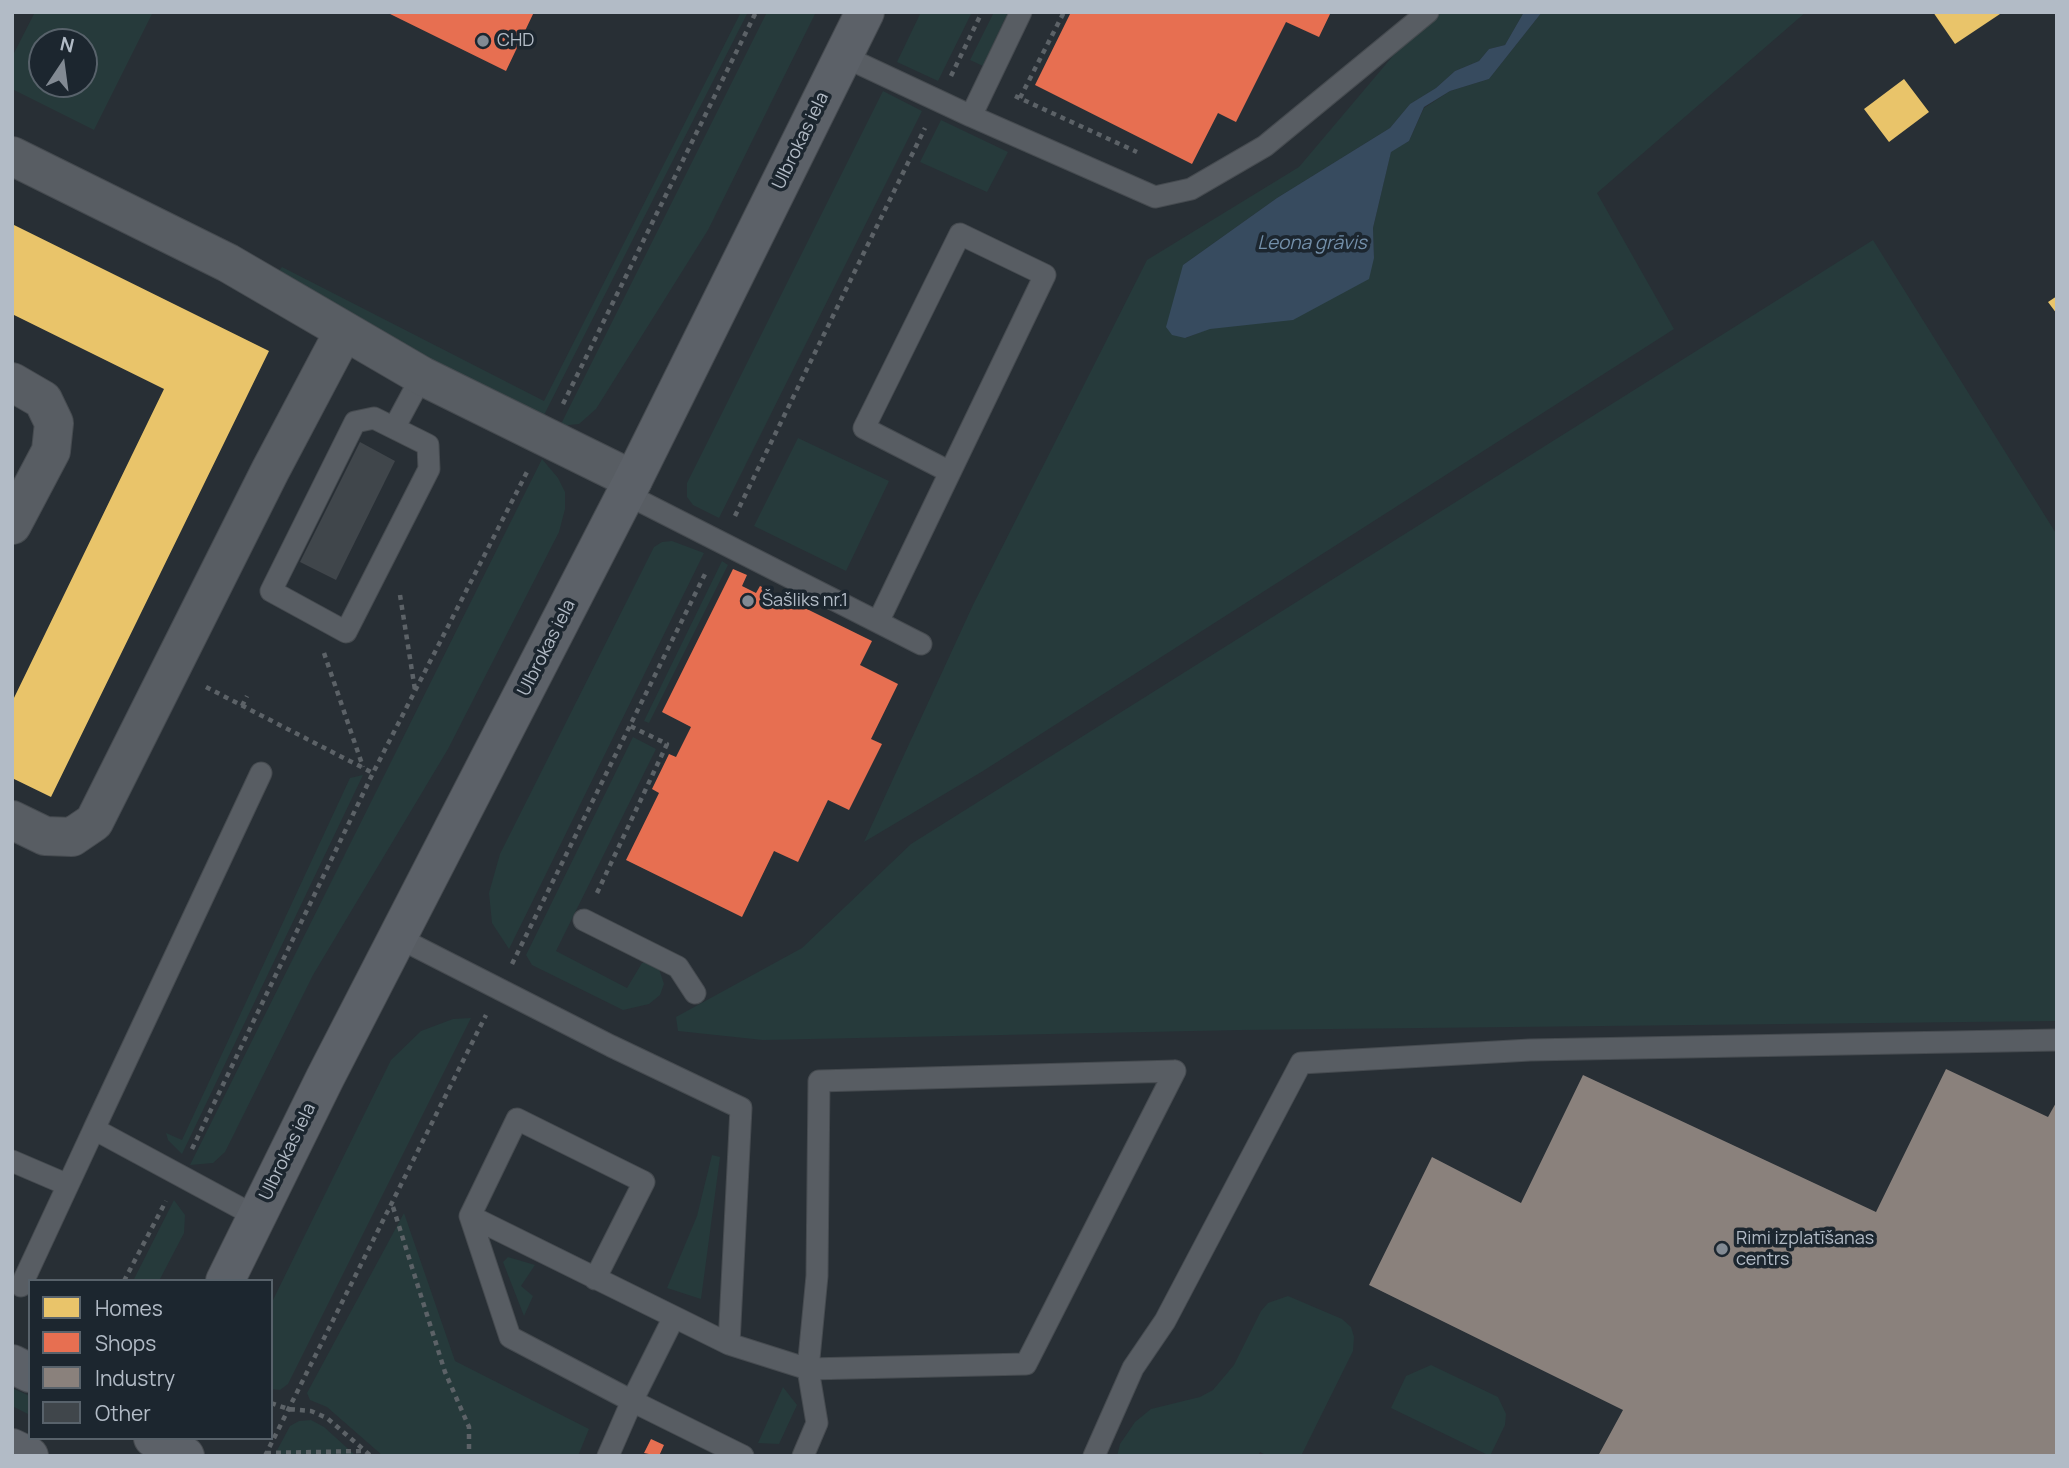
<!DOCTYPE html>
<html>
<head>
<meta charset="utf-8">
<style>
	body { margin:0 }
	#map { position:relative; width:2069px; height:1468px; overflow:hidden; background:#282f35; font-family:Manrope,sans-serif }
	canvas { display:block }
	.frame { position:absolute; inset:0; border:14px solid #b2bbc6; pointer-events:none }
	.legend { position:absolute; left:28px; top:1279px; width:245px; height:161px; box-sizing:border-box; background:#1c262f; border:2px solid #58626b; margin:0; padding:9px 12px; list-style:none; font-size:21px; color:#b2bbc6 }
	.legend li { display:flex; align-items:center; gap:14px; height:35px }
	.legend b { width:35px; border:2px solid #58626b }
	.north { position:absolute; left:28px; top:28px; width:70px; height:70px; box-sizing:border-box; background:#1c262f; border:2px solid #58626b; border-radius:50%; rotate:13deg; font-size:19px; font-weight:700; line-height:28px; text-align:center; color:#b2bbc6 }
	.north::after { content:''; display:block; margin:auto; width:24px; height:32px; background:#828a93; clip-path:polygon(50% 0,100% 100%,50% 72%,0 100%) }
</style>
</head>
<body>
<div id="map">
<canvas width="2069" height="1468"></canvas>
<div class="frame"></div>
<ul class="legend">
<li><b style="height:19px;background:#e9c46a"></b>Homes</li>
<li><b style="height:19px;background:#e76f51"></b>Shops</li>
<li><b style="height:19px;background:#8a817c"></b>Industry</li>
<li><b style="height:19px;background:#40464b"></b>Other</li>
</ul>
<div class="north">N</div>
</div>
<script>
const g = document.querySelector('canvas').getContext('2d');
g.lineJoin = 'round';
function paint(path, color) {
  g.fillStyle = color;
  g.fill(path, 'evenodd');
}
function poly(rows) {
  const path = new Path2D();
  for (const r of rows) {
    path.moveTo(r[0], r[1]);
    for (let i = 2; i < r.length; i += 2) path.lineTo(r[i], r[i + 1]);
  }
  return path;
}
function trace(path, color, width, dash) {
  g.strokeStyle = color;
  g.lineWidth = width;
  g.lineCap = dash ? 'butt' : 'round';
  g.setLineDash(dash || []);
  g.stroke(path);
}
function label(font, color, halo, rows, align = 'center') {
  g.font = font + ' Manrope,sans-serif';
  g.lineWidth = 7;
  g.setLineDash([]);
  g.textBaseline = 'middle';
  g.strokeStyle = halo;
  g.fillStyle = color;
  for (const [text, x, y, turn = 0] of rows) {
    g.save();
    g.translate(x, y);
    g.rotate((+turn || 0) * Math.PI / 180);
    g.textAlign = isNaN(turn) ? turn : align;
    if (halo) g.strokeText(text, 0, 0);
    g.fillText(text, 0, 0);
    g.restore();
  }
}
paint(poly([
	[35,12,153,12,94,130,12,89,12,57],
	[42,42,84,42,84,84,42,84],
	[741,12,748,12,543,417,422,361,277,273,282,267,544,401],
	[767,12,816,12,708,230,596,409,579,424,560,426],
	[921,12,972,12,938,81,897,62],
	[994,12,1008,12,983,66,970,60],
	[1430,12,1524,12,1505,45,1489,49,1479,61,1455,71,1436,88,1410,104,1390,128,1277,198,1183,265,1186,338,1374,258,1373,228,1391,151,1409,141,1424,108,1450,91,1489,79,1542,12,1806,12,1597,193,1674,329,983,771,864,842,973,605,1147,260,1299,167],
	[883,91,922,111,719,518,693,505,687,497,687,483],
	[941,120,1008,152,987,192,920,162],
	[1873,240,2057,535,2057,1021,1242,1030,763,1040,678,1031,676,1017,802,948,911,844],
	[798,438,889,481,846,571,754,526],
	[542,459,558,478,565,492,565,509,559,532,448,749,313,975,225,1152,213,1163,190,1165],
	[672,541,704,553,509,949,492,923,489,893,500,854,654,547,662,542],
	[722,561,728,565,649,723,644,721],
	[633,737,656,749,556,951,627,988,642,963,651,961,658,966,664,984,660,995,649,1004,623,1010,532,965,526,955],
	[363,775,182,1154,168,1140,166,1133,182,1140,350,778],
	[471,1018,288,1384,280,1390,271,1389,271,1304,391,1060,421,1031,453,1019],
	[712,1155,720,1157,701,1299,667,1288,697,1216],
	[174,1200,185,1215,184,1233,159,1281,133,1281],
	[404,1213,455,1361,589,1429,578,1456,383,1456,327,1407,310,1400,307,1393],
	[508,1257,535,1265,521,1286,533,1296,524,1316,503,1262],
	[1288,1296,1342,1319,1351,1327,1354,1337,1353,1351,1301,1456,1267,1456,1260,1452,1258,1456,1117,1456,1120,1444,1135,1422,1151,1409,1200,1397,1213,1390,1234,1365,1261,1311,1268,1303],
	[1431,1365,1498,1397,1506,1414,1505,1425,1490,1456,1391,1408,1406,1376],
	[783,1387,797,1405,779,1444,758,1443],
	[12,1388,30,1396,30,1415,12,1406],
	[311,1420,324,1427,356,1456,274,1456,290,1426,299,1421]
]), '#263a3b');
paint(poly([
	[1524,12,1542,12,1489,79,1450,91,1424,107,1409,141,1391,152,1373,228,1374,258,1369,279,1293,320,1210,329,1185,338,1172,335,1166,327,1183,265,1277,198,1390,128,1410,104,1436,88,1455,71,1479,61,1489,49,1505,45]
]), '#374b5f');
paint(poly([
	[1933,12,2003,12,1955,44],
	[1904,79,1929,112,1889,142,1864,109],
	[12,224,269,351,51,797,12,778,12,702,164,389,12,314],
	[2057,296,2057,314,2048,302]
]), '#e9c46a');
paint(poly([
	[386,12,534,12,506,71],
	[1071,12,1331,12,1319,37,1286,22,1236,122,1218,113,1192,164,1035,85],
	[733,569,747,575,742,586,756,593,760,586,872,641,860,665,898,684,871,739,882,744,849,810,828,800,798,862,774,851,742,917,626,860,659,793,652,789,669,754,676,757,691,727,662,712],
	[651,1439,664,1445,659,1456,644,1453]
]), '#e76f51');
paint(poly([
	[1946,1069,2048,1117,2057,1101,2057,1456,1598,1456,1623,1410,1369,1285,1432,1157,1521,1203,1583,1075,1876,1212]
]), '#8a817c');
paint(poly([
	[360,442,395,461,336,580,300,562]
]), '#40464b');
const service = poly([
	[843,56,971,116,1021,12],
	[971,116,1155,197,1191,189,1265,146,1428,12],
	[394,428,374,418,355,422,271,591,346,632,429,469,428,445,394,428,422,376],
	[626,494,921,644],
	[878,622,1045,275,960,234,864,428,950,472],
	[584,920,678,967,695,993],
	[397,937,611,1046,741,1108,729,1344,808,1369,817,1423,803,1456],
	[1175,1071,1026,1364,808,1369,817,1276,819,1081,1175,1071],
	[94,1129,261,773],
	[12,1161,68,1185,94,1129,257,1217],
	[470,1216,729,1344],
	[595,1279,644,1182,517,1119,470,1216,510,1337,632,1401,608,1456],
	[21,1286,68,1185],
	[674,1317,632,1401,743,1456],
	[1094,1456,1133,1368,1165,1321,1301,1063,1530,1050,2057,1040]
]);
const minor = poly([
	[12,156,228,263,422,376,633,480],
	[12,382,43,400,54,423,51,451,12,525],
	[12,820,45,836,72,837,94,822,270,471,343,333]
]);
const secondary = poly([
	[225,1281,325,1078,633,480,865,12],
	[12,1364,30,1373],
	[153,1438,185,1456],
	[12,1448,29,1456]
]);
trace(service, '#464b50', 23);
trace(minor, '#464b50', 40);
trace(secondary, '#464b50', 40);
trace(poly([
	[951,76,982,12],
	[1015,96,1137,152],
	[1020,98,1064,12],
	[563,404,756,12],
	[735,516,925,128],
	[400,595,415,690],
	[324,653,363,767],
	[206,687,373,773],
	[242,706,247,696],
	[597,893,667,744,630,726],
	[512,964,707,570],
	[192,1149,373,773,528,470],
	[393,1207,445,1372,469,1427,469,1456],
	[124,1281,166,1201],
	[271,1403,288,1409,311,1411,327,1418,371,1456],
	[266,1453,364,1451],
	[265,1456,486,1015]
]), '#5c6267', 4.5, [5, 5]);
trace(service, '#585d63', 21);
trace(minor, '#585d63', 38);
trace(secondary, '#5c6168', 38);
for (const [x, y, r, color] of [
	[483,41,7,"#828a93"],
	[748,601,7,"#828a93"],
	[1722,1249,7,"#828a93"]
]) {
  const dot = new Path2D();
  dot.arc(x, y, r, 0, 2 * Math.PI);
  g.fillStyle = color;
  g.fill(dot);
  trace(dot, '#1c262f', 2.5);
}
label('18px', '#b2bbc6', '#1c262f', [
	["CHD",497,41],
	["Šašliks nr.1",762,601],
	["Rimi izplatīšanas",1736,1239],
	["centrs",1736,1260]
], 'left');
label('18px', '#b2bbc6', '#1c262f', [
	["Ulbrokas iela",801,141,-64],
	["Ulbrokas iela",547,648,-63],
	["Ulbrokas iela",288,1152,-64]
]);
label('italic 19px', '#738fa9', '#1c262f', [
	["Leona grāvis",1312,244]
]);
</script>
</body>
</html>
